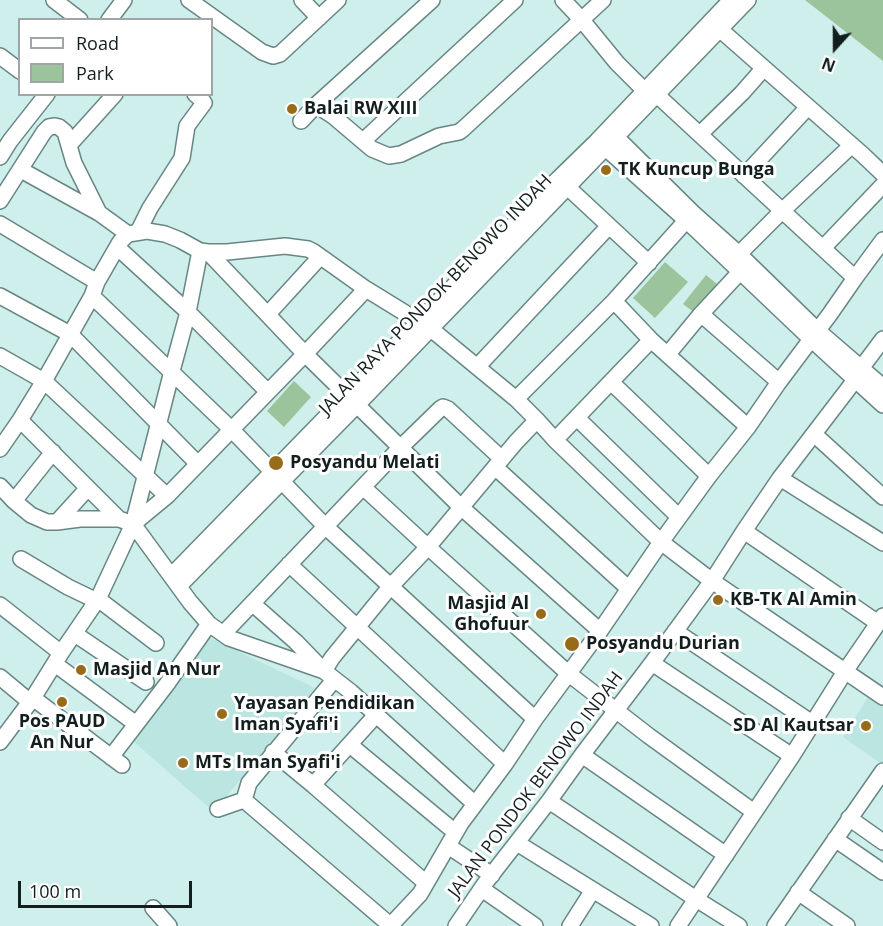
<!DOCTYPE html>
<html>
<head>
<meta charset="utf-8">
<style>
	body { margin:0 }
	#map { position:relative; width:883px; height:926px; overflow:hidden; background:#ceefeb; font-family:"Open Sans",sans-serif }
	canvas { display:block }
	.legend { position:absolute; left:18px; top:18px; width:195px; height:78px; box-sizing:border-box; background:#fff; border:2px solid #a1a5a5; margin:0; padding:8px 10px; list-style:none; font-size:18px; color:#131f1e }
	.legend li { display:flex; align-items:center; gap:12px; height:30px }
	.legend b { width:30px; border:2px solid #a1a5a5 }
	.north { position:absolute; left:805px; top:18px; width:60px; height:60px; -webkit-text-stroke:4px #fff; paint-order:stroke; rotate:201deg; font-size:16px; font-weight:700; line-height:24px; text-align:center; color:#131f1e }
	.north::after { content:''; display:block; margin:auto; width:21px; height:27px; background:#131f1e; clip-path:polygon(50% 0,100% 100%,50% 72%,0 100%) }
	.scale { position:absolute; left:18px; top:881px; width:174px; height:27px; box-sizing:border-box; border:3px solid #131f1e; border-top:0; padding-left:8px; font-size:18px; line-height:21px; white-space:nowrap; color:#131f1e; -webkit-text-stroke:4px #fff; paint-order:stroke }
</style>
</head>
<body>
<div id="map">
<canvas width="883" height="926"></canvas>
<ul class="legend">
<li><b style="height:8px;background:#fff"></b>Road</li>
<li><b style="height:16px;background:#9cc49c"></b>Park</li>
</ul>
<div class="north">N</div>
<div class="scale">100 m</div>
</div>
<script>
const g = document.querySelector('canvas').getContext('2d');
g.lineJoin = 'round';
function paint(path, color) {
  g.fillStyle = color;
  g.fill(path, 'evenodd');
}
function poly(rows) {
  const path = new Path2D();
  for (const r of rows) {
    path.moveTo(r[0], r[1]);
    for (let i = 2; i < r.length; i += 2) path.lineTo(r[i], r[i + 1]);
  }
  return path;
}
function trace(path, color, width, dash) {
  g.strokeStyle = color;
  g.lineWidth = width;
  g.lineCap = dash ? 'butt' : 'round';
  g.setLineDash(dash || []);
  g.stroke(path);
}
function label(font, color, halo, rows, align = 'center') {
  g.font = font + ' "Open Sans",sans-serif';
  g.lineWidth = 6;
  g.setLineDash([]);
  g.textBaseline = 'middle';
  g.strokeStyle = halo;
  g.fillStyle = color;
  for (const [text, x, y, turn = 0] of rows) {
    g.save();
    g.translate(x, y);
    g.rotate((+turn || 0) * Math.PI / 180);
    g.textAlign = isNaN(turn) ? turn : align;
    if (halo) g.strokeText(text, 0, 0);
    g.fillText(text, 0, 0);
    g.restore();
  }
}
paint(poly([
	[206,636,315,688,214,812,133,741],
	[870,694,883,703,883,765,843,737]
]), '#bbe5e0');
paint(poly([
	[805,0,883,0,883,61],
	[665,262,688,282,655,318,633,298],
	[706,275,717,284,695,313,683,304],
	[294,381,311,397,284,427,267,411]
]), '#9cc49c');
const minor = poly([
	[54,0,80,20],
	[189,0,262,52,273,56,280,54,338,0],
	[302,0,319,18],
	[563,0,581,19,617,63,645,91,657,95,855,278],
	[109,20,124,0],
	[714,22,724,33,863,155,883,174],
	[0,56,20,71],
	[316,105,333,116,372,149,389,156,401,154,439,136,459,132,463,129,603,0],
	[301,121,316,105,432,0],
	[610,131,693,213,739,254,817,330,883,387],
	[700,134,742,93,764,68],
	[363,141,515,0],
	[599,142,687,221,811,339,883,405],
	[70,144,115,94],
	[0,157,10,141,47,94],
	[21,170,99,213,128,234],
	[744,176,808,107],
	[561,181,649,263],
	[0,201,44,132,49,127,55,126,59,127,65,132,74,163,99,213],
	[0,224,97,282],
	[138,232,150,208,182,158,187,126,204,103,202,100,195,94],
	[117,247,188,312,268,392],
	[823,248,883,185],
	[208,252,305,354,462,508,600,631],
	[733,260,782,211,852,145],
	[0,296,70,334,198,464],
	[92,296,231,429,326,527,535,719],
	[614,301,651,340,748,427],
	[268,314,320,257],
	[701,314,779,382],
	[668,354,701,314,740,272],
	[0,356,44,381,167,496],
	[477,367,609,226],
	[611,382,709,476],
	[516,399,614,301,693,213],
	[577,418,679,517],
	[20,420,119,519,133,524],
	[814,434,883,497],
	[555,440,651,340],
	[0,449,20,420,44,381,92,296,97,282,120,242,128,234,147,231,165,234,180,240,200,251,208,252,227,252,285,246,308,249,314,252,366,289,431,329,516,399,537,420,555,440,661,542,712,581,883,697],
	[495,467,629,589],
	[780,478,883,543],
	[0,486,14,501,31,515,47,522,57,522,80,519,119,519],
	[363,487,428,547,569,674,649,736,754,812],
	[14,501,53,452],
	[57,522,88,488],
	[133,524,190,602,209,624,229,638,324,671,332,658,390,587,428,547,516,442,537,420],
	[133,524,167,496,305,354,366,289],
	[744,531,878,623],
	[21,559,68,587,97,601],
	[289,564,505,764],
	[171,576,558,179,597,141,731,0],
	[179,586,357,405,748,0],
	[98,599,156,643],
	[253,604,296,642,324,671,351,692,475,804],
	[0,605,61,653],
	[675,631,812,723],
	[75,634,146,682],
	[223,634,401,447,440,409,443,407,448,409,502,459],
	[652,663,792,756],
	[55,664,136,724],
	[0,677,30,702],
	[33,698,122,765],
	[0,742,33,698,61,653,98,599,133,524,172,371,188,312,200,251],
	[350,745,455,832],
	[273,752,313,785,426,883],
	[582,755,726,855],
	[111,757,167,684,209,624],
	[313,785,376,715],
	[244,800,390,925],
	[244,800,249,783,334,680],
	[549,801,696,899,739,926],
	[218,809,244,800],
	[849,818,883,842],
	[835,839,883,872],
	[517,843,651,926],
	[448,846,492,875],
	[482,889,535,926],
	[798,892,847,926],
	[153,908,169,926],
	[390,926,420,894,461,823,505,764,535,719,600,631,661,542,709,476,748,427,779,382,830,314,855,278,883,240],
	[456,926,486,882,549,801,582,755,652,663,712,581,744,531,780,478,855,380,862,367,883,339],
	[570,926,593,890],
	[678,926,792,756,846,670,883,616],
	[775,926,883,771]
]);
trace(minor, '#688683', 18);
trace(minor, '#fff', 15);
for (const [x, y, r, color] of [
	[292,109,6,"#976b19"],
	[606,170,6,"#976b19"],
	[276,463,8,"#976b19"],
	[718,600,6,"#976b19"],
	[541,614,6,"#976b19"],
	[572,644,8,"#976b19"],
	[81,670,6,"#976b19"],
	[62,702,6,"#976b19"],
	[222,714,6,"#976b19"],
	[866,726,6,"#976b19"],
	[183,763,6,"#976b19"]
]) {
  const dot = new Path2D();
  dot.arc(x, y, r, 0, 2 * Math.PI);
  g.fillStyle = color;
  g.fill(dot);
  trace(dot, '#fff', 2);
}
label('bold 18px', '#131f1e', '#fff', [
	["Balai RW XIII",304,109],
	["TK Kuncup Bunga",618,170],
	["Posyandu Melati",290,463],
	["KB-TK Al Amin",730,600],
	["Masjid Al",529,604,"right"],
	["Ghofuur",529,625,"right"],
	["Posyandu Durian",586,644],
	["Masjid An Nur",93,670],
	["Yayasan Pendidikan",234,704],
	["Iman Syafi'i",234,725],
	["Pos PAUD",62,722,"center"],
	["An Nur",62,743,"center"],
	["SD Al Kautsar",854,726,"right"],
	["MTs Iman Syafi'i",195,763]
], 'left');
label('18px', '#131f1e', '#fff', [
	["JALAN RAYA PONDOK BENOWO INDAH",436,295,-46],
	["JALAN PONDOK BENOWO INDAH",536,785,-53]
]);
</script>
</body>
</html>
